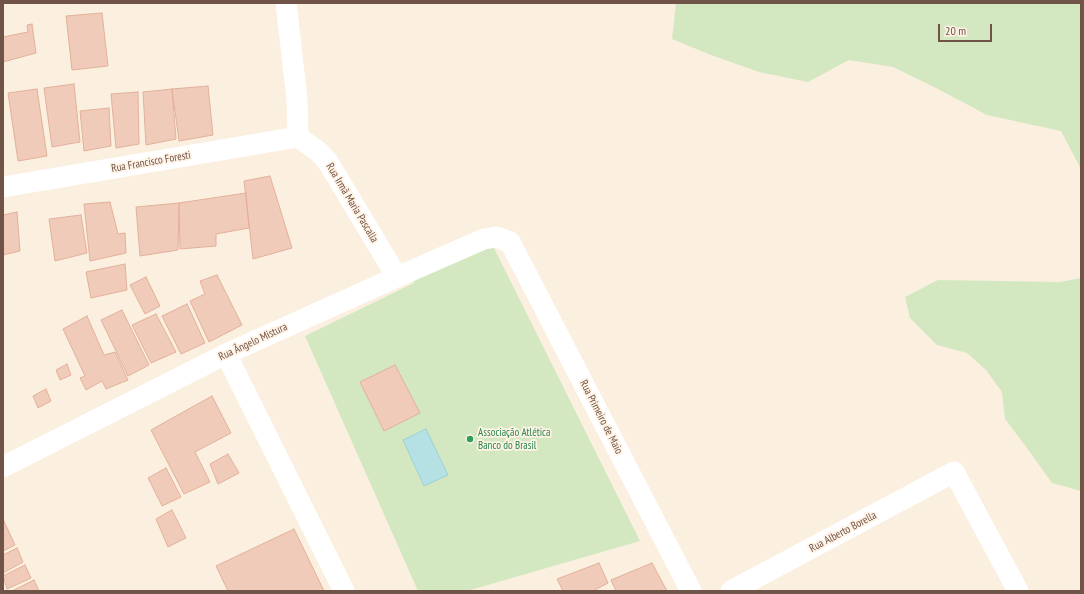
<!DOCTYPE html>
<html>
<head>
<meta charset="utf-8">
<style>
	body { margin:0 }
	#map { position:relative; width:1084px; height:594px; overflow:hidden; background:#fbefe0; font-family:"PT Sans Narrow",sans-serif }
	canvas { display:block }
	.frame { position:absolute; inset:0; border:4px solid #715448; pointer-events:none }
	.scale { position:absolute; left:938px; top:24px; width:54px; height:18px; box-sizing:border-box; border:2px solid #715448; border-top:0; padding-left:5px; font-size:12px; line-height:14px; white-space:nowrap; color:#715448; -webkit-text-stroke:3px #fff3e6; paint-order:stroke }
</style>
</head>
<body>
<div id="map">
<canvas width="1084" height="594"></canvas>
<div class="frame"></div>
<div class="scale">20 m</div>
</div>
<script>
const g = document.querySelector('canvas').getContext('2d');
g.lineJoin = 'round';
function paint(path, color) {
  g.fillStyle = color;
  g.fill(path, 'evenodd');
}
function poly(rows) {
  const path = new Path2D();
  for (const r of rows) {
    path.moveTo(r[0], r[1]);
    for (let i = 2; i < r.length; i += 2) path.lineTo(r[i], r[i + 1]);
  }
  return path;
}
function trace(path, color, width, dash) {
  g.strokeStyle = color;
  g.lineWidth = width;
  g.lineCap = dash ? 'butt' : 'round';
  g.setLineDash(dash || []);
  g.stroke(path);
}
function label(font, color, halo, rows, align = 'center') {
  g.font = font + ' "PT Sans Narrow",sans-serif';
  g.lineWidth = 3.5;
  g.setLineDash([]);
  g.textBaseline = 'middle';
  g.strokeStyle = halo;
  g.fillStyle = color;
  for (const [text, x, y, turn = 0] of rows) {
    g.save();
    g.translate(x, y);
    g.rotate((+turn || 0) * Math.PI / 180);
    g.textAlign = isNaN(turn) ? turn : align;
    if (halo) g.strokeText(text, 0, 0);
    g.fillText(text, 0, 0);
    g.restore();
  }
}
paint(poly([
	[676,3,1081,3,1081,169,1061,131,987,115,936,88,893,67,849,60,808,82,759,72,711,55,672,39],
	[492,244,640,541,467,591,418,591,305,336,414,283,412,278],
	[1081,278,1081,491,1052,483,1027,448,1005,419,1002,392,986,370,967,353,937,345,910,318,905,297,938,280,1060,282]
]), '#d3e8c0');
const water = poly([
	[426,429,448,475,424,486,403,440,426,429]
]);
paint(water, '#b6e1e4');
trace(water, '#9cd1d5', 1);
const building = poly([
	[102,13,108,66,72,70,66,16,102,13],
	[32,24,36,53,3,62,3,37,28,32,27,25,32,24],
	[74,84,80,142,52,147,44,88,74,84],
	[208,86,213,135,179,141,172,89,208,86],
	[37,89,47,156,18,161,8,93,37,89],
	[172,89,176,139,146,145,143,92,172,89],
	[138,92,139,144,116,148,111,94,138,92],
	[109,108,111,146,84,151,80,111,109,108],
	[270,176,292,248,253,259,244,181,270,176],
	[246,193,249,228,216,234,216,246,180,249,179,203,246,193],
	[110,202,118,234,125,233,126,253,90,261,84,204,110,202],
	[179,203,178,250,140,256,136,207,179,203],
	[17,212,20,251,3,255,3,215,17,212],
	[81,215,87,253,55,261,49,219,81,215],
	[125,264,127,290,91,298,86,272,125,264],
	[217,275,242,325,209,342,190,301,205,294,200,281,217,275],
	[146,277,160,306,145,314,130,285,146,277],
	[187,304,205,343,181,354,162,316,187,304],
	[122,310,149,365,128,376,101,320,122,310],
	[156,314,176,352,151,363,132,325,156,314],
	[87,316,104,355,115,352,128,380,106,389,102,381,86,390,80,378,85,376,63,329,87,316],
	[67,364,71,375,60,380,56,370,67,364],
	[395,365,420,413,384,431,360,382,395,365],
	[46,389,51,401,38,408,33,396,46,389],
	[212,396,231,433,195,452,210,482,184,494,151,430,212,396],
	[228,454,239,473,218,484,210,464,228,454],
	[166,468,181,497,162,506,148,478,166,468],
	[172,510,186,538,168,547,156,519,172,510],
	[3,519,15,545,3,551,3,519],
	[294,529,324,591,228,591,216,566,294,529],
	[17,548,23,562,3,573,3,555,17,548],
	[599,563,608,583,593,591,563,591,557,579,599,563],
	[652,563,667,591,616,591,611,580,652,563],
	[25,565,31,578,7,589,3,576,25,565],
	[34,580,39,591,12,591,34,580]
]);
paint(building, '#f0cbb9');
trace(building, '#e2b09a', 1);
trace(poly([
	[286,3,297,99,298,137],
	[298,137,319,152,328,162,397,277],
	[3,187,298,137],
	[226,354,344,591],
	[3,467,226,354,397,277,484,239,496,237,510,242,691,591],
	[731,591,954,472,1018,591]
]), '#fff', 21);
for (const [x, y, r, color] of [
	[470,439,4,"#2e9e5b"]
]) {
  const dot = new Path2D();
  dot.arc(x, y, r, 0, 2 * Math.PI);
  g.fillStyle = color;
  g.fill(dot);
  trace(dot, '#fff3e6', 1.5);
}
label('11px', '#715448', '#fff3e6', [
	["Rua Francisco Foresti",151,162,-10],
	["Rua Irmã Maria Pascalla",352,203,59],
	["Rua Ângelo Mistura",253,342,-25],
	["Rua Primeiro de Maio",601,417,63],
	["Rua Alberto Borella",843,532,-28]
]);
label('11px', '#27864d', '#fff3e6', [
	["Associação Atlética",478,433],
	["Banco do Brasil",478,446]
], 'left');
</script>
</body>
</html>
